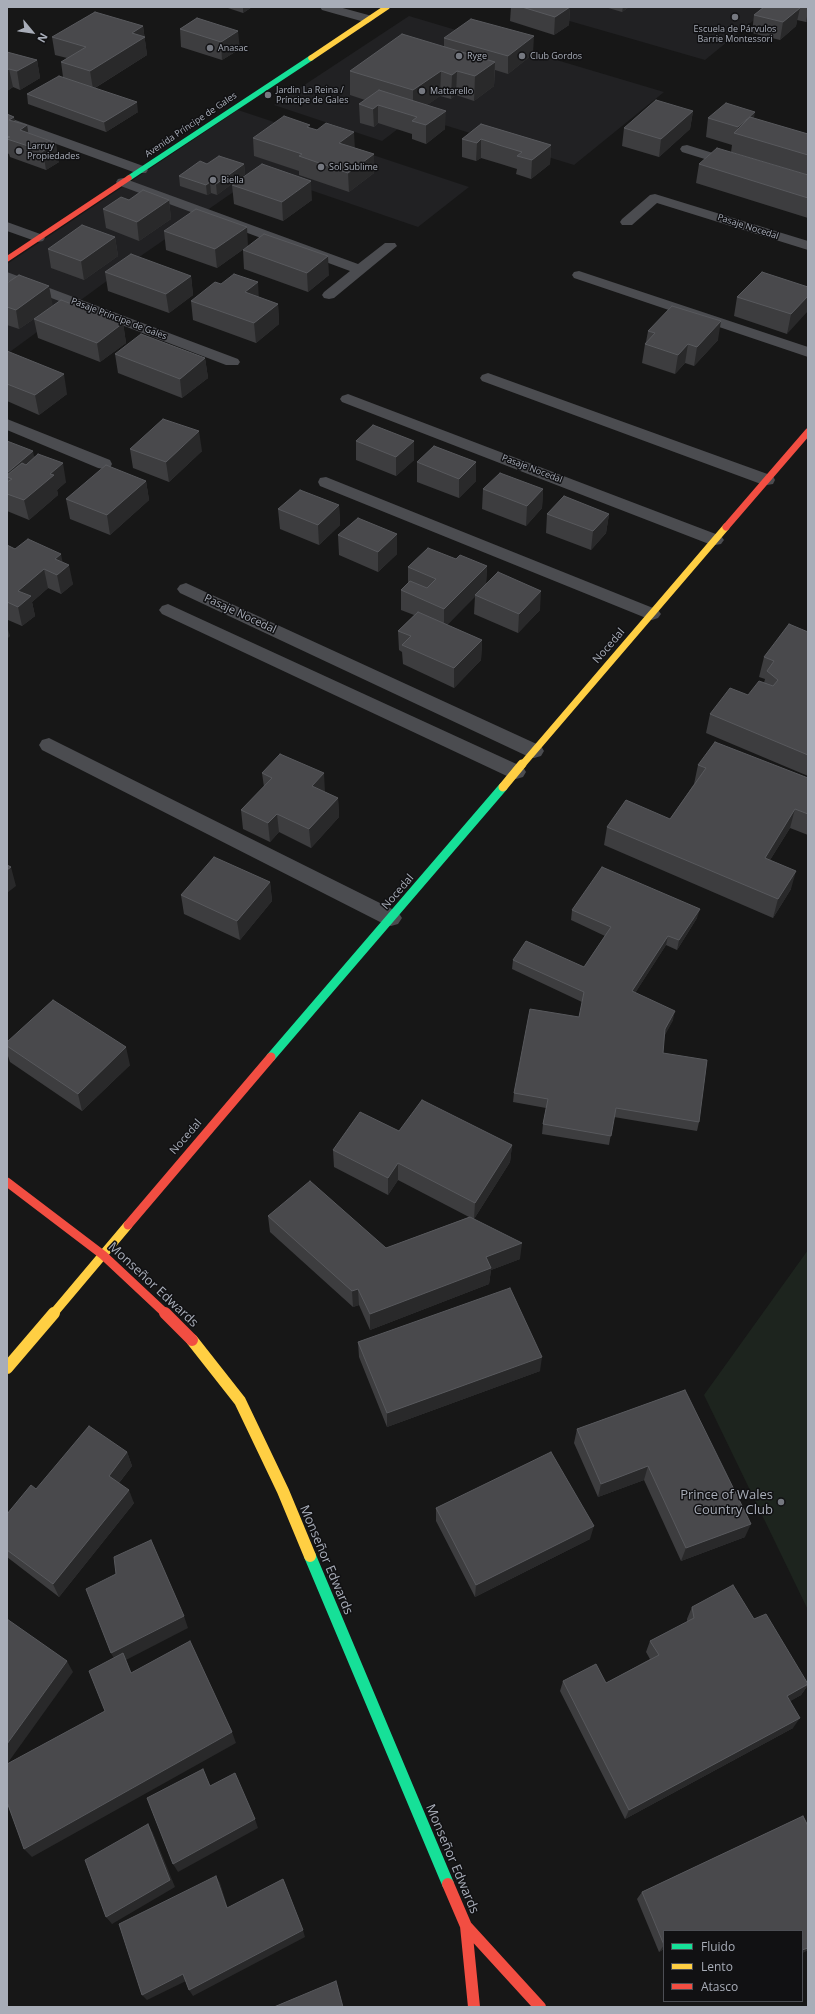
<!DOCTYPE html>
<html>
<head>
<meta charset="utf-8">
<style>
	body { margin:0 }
	#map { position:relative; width:815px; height:2014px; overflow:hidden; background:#171717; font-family:"Open Sans",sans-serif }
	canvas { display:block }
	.frame { position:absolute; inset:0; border:8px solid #a8adb8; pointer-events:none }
	.legend { position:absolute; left:663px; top:1930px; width:140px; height:72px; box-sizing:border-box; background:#111113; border:1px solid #4d4f55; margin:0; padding:5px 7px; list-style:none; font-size:12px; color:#a8adb8 }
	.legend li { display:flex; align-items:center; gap:8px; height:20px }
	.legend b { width:20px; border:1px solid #4d4f55 }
	.north { position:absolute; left:12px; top:12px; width:40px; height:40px; -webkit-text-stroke:3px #111113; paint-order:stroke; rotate:119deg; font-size:11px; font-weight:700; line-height:16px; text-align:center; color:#a8adb8 }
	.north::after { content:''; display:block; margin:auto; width:14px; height:18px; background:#a8adb8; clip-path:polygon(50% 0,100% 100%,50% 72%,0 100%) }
</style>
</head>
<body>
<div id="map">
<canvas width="815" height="2014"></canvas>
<div class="frame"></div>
<ul class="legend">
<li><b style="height:5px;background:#16e098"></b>Fluido</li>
<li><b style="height:5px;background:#ffcf43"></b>Lento</li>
<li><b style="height:5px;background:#f24e42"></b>Atasco</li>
</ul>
<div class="north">N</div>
</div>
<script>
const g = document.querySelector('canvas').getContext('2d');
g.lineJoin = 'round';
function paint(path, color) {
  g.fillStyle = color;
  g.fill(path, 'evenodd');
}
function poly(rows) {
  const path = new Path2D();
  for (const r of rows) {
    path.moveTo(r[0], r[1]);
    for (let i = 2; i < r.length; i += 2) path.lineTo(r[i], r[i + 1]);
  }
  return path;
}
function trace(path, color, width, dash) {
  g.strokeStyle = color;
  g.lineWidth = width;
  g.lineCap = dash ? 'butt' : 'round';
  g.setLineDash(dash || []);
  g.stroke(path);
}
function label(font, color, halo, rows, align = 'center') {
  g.font = font + ' "Open Sans",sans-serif';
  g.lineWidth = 3;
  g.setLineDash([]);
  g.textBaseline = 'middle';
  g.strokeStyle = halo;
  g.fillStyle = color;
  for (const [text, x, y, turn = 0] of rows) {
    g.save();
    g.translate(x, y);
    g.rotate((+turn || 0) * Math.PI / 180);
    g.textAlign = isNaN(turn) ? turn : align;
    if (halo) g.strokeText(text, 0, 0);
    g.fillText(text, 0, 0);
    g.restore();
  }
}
paint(poly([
	[521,7,770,7,705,60],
	[409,16,664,92,574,165,415,116,382,141,274,105],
	[238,110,469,187,418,227,261,173,145,253,7,354,7,264]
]), '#212123');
paint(poly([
	[808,1250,808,1610,704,1395]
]), '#1d241e');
paint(poly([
	[320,7,339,7,372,16,374,19,368,23,322,10,320,7],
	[7,117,146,167,148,170,146,173,136,173,7,126,7,117],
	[687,145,742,162,744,165,742,168,737,169,682,152,680,149,682,146,687,145],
	[123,178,358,264,385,243,395,243,397,246,334,298,329,299,324,298,322,295,324,292,350,271,118,185,116,182,118,179,123,178],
	[655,194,808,241,808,250,657,203,632,225,622,225,620,222,622,219,650,195,655,194],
	[7,222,43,235,45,238,43,241,38,242,7,231,7,222],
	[579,271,808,347,808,357,574,278,572,275,574,272,579,271],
	[7,272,238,359,240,362,238,365,226,365,7,281,7,272],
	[488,373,773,476,775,480,773,484,767,485,761,484,482,381,480,378,482,375,488,373],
	[348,394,721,536,724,540,721,544,715,545,709,544,342,402,340,399,342,396,348,394],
	[7,419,110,460,112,464,110,468,104,469,98,468,7,430,7,419],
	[326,477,658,610,661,614,658,618,652,620,646,618,320,486,318,482,320,478,326,477],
	[186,583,541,746,544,751,541,756,534,758,527,756,180,593,177,589,180,585,186,583],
	[168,604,523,767,526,772,523,777,516,779,509,777,162,614,159,610,162,606,168,604],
	[49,738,398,912,402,918,398,924,391,926,384,924,42,750,39,745,42,740,49,738]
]), '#4b4c50');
trace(poly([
	[129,178,311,58]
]), '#16e098', 5.5);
trace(poly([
	[271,1057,503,787]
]), '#16e098', 9);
trace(poly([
	[310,1556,448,1884]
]), '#16e098', 12);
trace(poly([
	[311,58,387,7]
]), '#ffcf43', 5.5);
trace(poly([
	[522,765,726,527]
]), '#ffcf43', 7);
trace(poly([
	[503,787,522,764],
	[53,1314,128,1225]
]), '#ffcf43', 9);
trace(poly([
	[192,1340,240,1401,283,1491,310,1556],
	[7,1368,54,1313]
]), '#ffcf43', 12);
trace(poly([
	[7,259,129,178]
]), '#f24e42', 5.5);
trace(poly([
	[726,527,808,432]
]), '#f24e42', 7);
trace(poly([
	[7,1182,103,1255,166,1314],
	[128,1225,271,1057]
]), '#f24e42', 9);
trace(poly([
	[165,1313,192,1340],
	[448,1884,466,1926,540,2007],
	[466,1926,474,2007]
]), '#f24e42', 12);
paint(poly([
	[225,7,252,7,243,13],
	[511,7,570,7,569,25,554,35,510,21],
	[605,7,629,7,622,12],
	[764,7,808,7,808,21,806,22,797,20,796,26,780,40,752,33,754,15],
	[197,18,240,49,222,60,181,47,180,29],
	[143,26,147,55,95,88,138,112,106,132,28,104,27,94,63,77,61,62,67,58,55,55,52,37],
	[444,38,533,54,508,74,495,70,494,86,474,101,456,95,451,99,440,96,427,105,445,129,426,144,412,139,412,134,378,123,374,127,360,123,359,104,365,100,350,95,350,71,444,47],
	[7,52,37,60,40,78,20,90,13,87,7,91],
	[693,111,690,129,659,157,622,146,624,128],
	[7,114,14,117,14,121,27,125,28,133,59,162,46,170,10,157,9,154,7,153],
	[708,118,754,119,808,134,808,175,731,152,732,145,706,137],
	[481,124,551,145,550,164,531,179,516,174,517,169,501,164,481,158,476,161,462,157,462,139],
	[310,128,355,148,374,154,374,173,349,192,299,175,299,171,254,156,253,138],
	[207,164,244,164,245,174,217,195,211,193,207,195,180,186,179,176],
	[699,164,808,175,808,218,696,183],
	[232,185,312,200,283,221,234,204],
	[129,200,169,200,171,219,139,241,106,228,103,209],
	[164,231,248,246,217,268,166,250],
	[115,237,118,256,84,280,51,268,48,249],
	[243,250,329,275,308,292,244,269],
	[105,272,191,276,193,295,169,313,108,291],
	[7,283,53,306,19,329,7,325],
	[808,287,787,334,734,316,737,297],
	[259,298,278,304,279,324,256,343,193,320,191,301],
	[34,319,123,323,126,343,100,362,38,338],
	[648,331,718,340,694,366,685,363,675,374,642,363,645,344,646,342],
	[7,351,67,394,39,415,7,401],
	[115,354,205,358,208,378,182,398,118,373],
	[7,441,35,457,66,482,57,490,58,495,29,520,7,511],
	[356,441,414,460,396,476,356,460],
	[130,449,202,451,169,482,133,468],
	[417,462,476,481,459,498,417,482],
	[146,481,149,500,110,535,70,519,66,499],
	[483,489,543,489,542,508,526,526,482,509],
	[339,505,340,525,319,545,280,529,278,509],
	[547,514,609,514,606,533,591,550,546,533],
	[338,535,397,554,378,572,339,555],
	[7,545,15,549,63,562,73,584,61,594,48,588,32,602,35,616,22,626,8,620,7,621],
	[456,559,487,566,486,584,540,610,518,633,474,614,475,596,447,625,482,640,481,660,454,688,403,664,402,652,399,650,398,631,414,615,401,610,401,590,408,584,408,567],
	[808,632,808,776,706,733,710,714,748,695,764,683,765,679,759,677,764,657],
	[698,765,808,778,808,835,790,828,770,860,791,889,773,918,604,845,607,827,670,819,694,784],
	[262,773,325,792,338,798,339,817,311,848,279,832,270,842,243,829,241,810,264,787],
	[270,882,272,901,240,940,184,914,181,895],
	[572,910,697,918,677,950,666,945,635,993,673,1020,664,1036,663,1053,699,1122,697,1131,614,1117,609,1145,542,1134,543,1124,546,1108,513,1102,514,1093,579,1017,582,1002,512,969,513,960,584,967,605,936,571,920],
	[7,1042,130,1065,82,1111,10,1062,7,1053],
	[399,1131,512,1145,510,1162,474,1219,520,1259,491,1270,489,1284,370,1330,359,1305,353,1307,270,1232,268,1216,386,1248,469,1217,398,1180,388,1195,334,1167,333,1150],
	[358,1342,540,1371,387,1427,359,1357],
	[685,1390,745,1537,681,1561,644,1480,598,1497,574,1443,577,1429],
	[127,1452,132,1466,119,1483,134,1503,59,1597,7,1557,7,1514,36,1489],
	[436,1508,590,1539,475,1597,436,1521],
	[692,1607,754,1619,808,1685,801,1695,790,1701,793,1728,625,1819,560,1691,563,1681,606,1683,650,1659,646,1652,650,1641,687,1622,687,1619],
	[803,1816,808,1826,808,1950,802,1953,802,1931,664,1931,664,1949,659,1952,637,1899,642,1892]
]), '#3d3d3f');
paint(poly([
	[243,7,252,7,243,13],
	[570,7,569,25,554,35,555,17],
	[623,7,629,7,622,12],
	[800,8,796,26,780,40,783,22],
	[808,11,808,21,806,22],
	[143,26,147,55,93,89,90,71,132,33],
	[238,31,240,49,222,60,221,42],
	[534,36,533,54,508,74,508,56],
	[37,60,40,78,20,90,17,71],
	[495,62,494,86,474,101,475,76],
	[9,69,13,87,7,91,7,70],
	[441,71,440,96,413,115,413,90],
	[457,71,456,95,451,99,452,75],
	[137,102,138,112,106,132,104,122],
	[378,105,378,123,374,127,373,109],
	[446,111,445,129,426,144,426,125],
	[693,111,690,129,659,157,661,139],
	[755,112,752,130,737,134,738,127],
	[14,117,17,135,9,120],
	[27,125,30,144,20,130],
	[354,132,355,150,339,143],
	[481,139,481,158,476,161,477,143],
	[56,143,59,162,46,170,43,151],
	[551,145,550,164,531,179,532,160],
	[374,154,374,173,349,192,348,173],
	[244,164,245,174,217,195,216,184],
	[311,181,312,200,283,221,282,202],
	[210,182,211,193,207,195,206,185],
	[169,200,171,219,139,241,137,222],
	[247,227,248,246,217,268,215,249],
	[115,237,118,256,84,280,81,261],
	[328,256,329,275,308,292,307,273],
	[191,276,193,295,169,313,166,294],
	[258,282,259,301,245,292],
	[49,286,53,306,19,329,16,310],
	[808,296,808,311,787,334,791,314],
	[278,304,279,324,256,343,254,323],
	[721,321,718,340,694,366,697,347],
	[123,323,126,343,100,362,97,343],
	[688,344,685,363,675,374,678,355],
	[205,358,208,378,182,398,180,379],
	[64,374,67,394,39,415,35,395],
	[199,431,202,451,169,482,166,462],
	[414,441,414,460,396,476,396,457],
	[33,451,37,471,12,479,7,477,7,473],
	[476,462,476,481,459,498,459,479],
	[63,463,66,482,57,490,58,495,29,520,24,500,50,474],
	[146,481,149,500,110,535,107,515],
	[543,489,542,508,526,526,527,506],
	[339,505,340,525,319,545,318,525],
	[609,514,606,533,591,550,593,531],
	[397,534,397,554,378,572,378,552],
	[61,554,64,569,69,565,73,584,61,594,57,575,55,559],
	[487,566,486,585,475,595,475,597,444,628,444,609],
	[44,569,48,588,32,602,35,616,22,626,18,607,18,591],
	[541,591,540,610,518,633,519,614],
	[7,626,10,636,7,639],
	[482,640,481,660,454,688,454,668],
	[324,773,325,792,312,786],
	[338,798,339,817,311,848,309,829],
	[795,809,790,828,760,876,765,858],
	[277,814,279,832,270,842,268,823],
	[11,867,16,886,7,893,7,870],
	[796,871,791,889,773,918,778,899],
	[270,882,272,901,240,940,237,921],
	[700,909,697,918,677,950,679,940],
	[668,936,666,945,630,1001,632,991],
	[675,1011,673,1020,663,1039,665,1029],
	[126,1047,130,1065,82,1111,78,1094],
	[512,1145,510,1162,474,1219,475,1203],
	[398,1163,398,1180,388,1195,388,1178],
	[522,1243,520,1259,491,1270,489,1284,370,1330,370,1314,486,1257],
	[358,1289,359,1305,353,1307,352,1291],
	[542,1357,540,1371,387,1427,387,1413],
	[127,1452,132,1466,114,1489,109,1476],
	[648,1466,644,1480,598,1497,601,1484],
	[129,1490,134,1503,59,1597,53,1584],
	[751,1524,745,1537,681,1561,686,1548],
	[594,1526,590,1539,475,1597,476,1585],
	[184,1616,188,1628,126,1660,136,1684,117,1664,111,1653],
	[67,1661,73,1672,7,1764,7,1744],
	[808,1685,801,1695,780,1707,787,1696],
	[800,1718,793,1728,625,1819,629,1810],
	[232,1732,236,1743,32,1857,24,1849],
	[255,1819,258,1828,178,1872,173,1864],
	[148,1824,153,1833,175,1887,112,1924,106,1917],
	[216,1876,220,1883,230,1915,227,1908],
	[303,1930,305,1937,193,1996,189,1990],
	[664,1945,664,1949,659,1952],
	[808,1948,808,1950,802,1953,802,1950],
	[183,1974,188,1980,147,2000,142,1995]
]), '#29292a');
const building = poly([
	[522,7,570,7,555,17,522,7],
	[764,7,795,7,800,8,783,22,754,15,764,7],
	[95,12,143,26,132,33,145,37,90,71,61,62,86,47,52,37,95,12],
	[197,18,238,31,221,42,180,29,197,18],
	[471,19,534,36,508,56,444,38,471,19],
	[402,34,495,62,475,76,457,71,452,75,441,71,413,90,350,71,402,34],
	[7,52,37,60,17,71,9,69,7,70,7,52],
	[59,76,137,102,104,122,27,94,59,76],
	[379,90,446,111,426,125,412,121,417,117,378,105,373,109,359,104,379,90],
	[656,100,693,111,661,139,624,128,656,100],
	[726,103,755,112,738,127,708,118,726,103],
	[7,114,14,117,9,120,27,125,20,130,56,143,43,151,7,139,7,138,10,137,7,136,7,114],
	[284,116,310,125,307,127,317,130,326,123,354,132,339,143,374,154,348,173,299,156,302,154,253,138,284,116],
	[750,117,808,134,808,155,734,133,750,117],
	[481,124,551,145,532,160,517,156,522,152,502,146,481,139,477,143,462,139,481,124],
	[717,148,808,175,808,198,699,164,717,148],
	[219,156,244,164,216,184,210,182,206,185,179,176,200,161,207,164,219,156],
	[262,164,311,181,282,202,232,185,262,164],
	[143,190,169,200,137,222,103,209,121,197,129,200,143,190],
	[196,209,247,227,215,249,164,231,196,209],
	[82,225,115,237,81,261,48,249,82,225],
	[264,234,328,256,307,273,243,250,264,234],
	[131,254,191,276,166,294,105,272,131,254],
	[762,272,808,287,808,296,791,314,737,297,762,272],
	[234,274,258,282,245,292,278,304,254,323,191,301,215,282,221,284,234,274],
	[19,275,49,286,16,310,7,307,7,283,19,275],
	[61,300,123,323,97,343,34,319,61,300],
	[672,306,721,321,697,347,688,344,678,355,645,344,655,333,648,331,672,306],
	[141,334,205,358,180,379,115,354,141,334],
	[7,351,64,374,35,395,7,384,7,351],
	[163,419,199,431,166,462,130,449,163,419],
	[373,425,414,441,396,457,356,441,373,425],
	[7,441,33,451,7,473,7,441],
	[434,446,476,462,459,479,417,462,434,446],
	[38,454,63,463,50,474,54,475,24,500,7,494,7,482,12,479,7,477,7,475,22,463,26,465,38,454],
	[106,465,146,481,107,515,66,499,106,465],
	[500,473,543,489,527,506,483,489,500,473],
	[300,490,339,505,318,525,278,509,300,490],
	[564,496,609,514,593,531,547,514,564,496],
	[358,518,397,534,378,552,338,535,358,518],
	[28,539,61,554,55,559,69,565,57,575,44,569,18,591,31,596,18,607,7,602,7,545,15,549,28,539],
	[428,548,456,559,460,555,487,566,444,609,401,590,410,581,427,588,436,579,408,567,428,548],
	[498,572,541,591,519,614,475,595,498,572],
	[418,612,482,640,454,668,402,645,411,636,398,631,418,612],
	[789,624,808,632,808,755,710,714,730,688,748,695,759,681,773,686,778,680,767,671,774,661,764,657,789,624],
	[715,742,808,778,808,814,795,809,765,858,796,871,778,899,607,827,626,800,670,819,706,768,698,765,715,742],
	[280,754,324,773,312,786,338,798,309,829,277,814,268,823,241,810,272,778,262,773,280,754],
	[214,857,270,882,237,921,181,895,214,857],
	[7,865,11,867,7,870,7,865],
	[602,867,700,909,679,940,668,936,632,991,675,1011,665,1029,663,1053,707,1060,699,1122,616,1108,611,1136,543,1124,548,1099,514,1093,530,1009,579,1017,584,992,513,960,526,941,584,967,611,927,572,910,602,867],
	[53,1000,126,1047,78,1094,7,1046,7,1042,53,1000],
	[422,1100,512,1145,475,1203,398,1163,388,1178,333,1150,360,1112,399,1131,422,1100],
	[310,1181,386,1248,470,1217,522,1243,486,1257,491,1268,370,1314,358,1289,352,1291,268,1216,310,1181],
	[510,1288,542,1357,387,1413,358,1342,510,1288],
	[685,1390,751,1524,686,1548,648,1466,601,1484,577,1429,685,1390],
	[89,1426,127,1452,109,1476,129,1490,53,1584,7,1550,7,1514,31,1485,36,1489,89,1426],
	[551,1452,594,1526,476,1585,436,1508,551,1452],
	[151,1540,184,1616,111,1653,86,1589,116,1574,114,1557,151,1540],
	[733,1585,754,1619,766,1614,808,1684,787,1696,800,1718,629,1810,563,1681,596,1664,606,1683,659,1655,650,1641,694,1618,692,1607,733,1585],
	[7,1619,67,1661,7,1744,7,1619],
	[190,1641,232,1732,24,1849,7,1802,7,1764,105,1711,89,1671,123,1653,131,1673,190,1641],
	[203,1769,210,1786,235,1773,255,1819,173,1864,147,1798,203,1769],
	[803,1816,808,1826,808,1948,802,1950,802,1931,664,1931,664,1945,642,1892,803,1816],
	[148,1824,170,1880,106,1917,85,1860,148,1824],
	[216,1876,227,1908,283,1879,303,1930,189,1990,183,1974,142,1995,119,1924,216,1876],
	[336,1981,343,2007,274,2007,336,1981]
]);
paint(building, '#49494c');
trace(building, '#58595d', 1);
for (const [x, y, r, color] of [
	[735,17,4,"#757880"],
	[210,48,4,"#757880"],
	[459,56,4,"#757880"],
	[522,56,4,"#757880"],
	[422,91,4,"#757880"],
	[268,95,4,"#757880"],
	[19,151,4,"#757880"],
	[321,167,4,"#757880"],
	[213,180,4,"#757880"],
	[781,1502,4,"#757880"]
]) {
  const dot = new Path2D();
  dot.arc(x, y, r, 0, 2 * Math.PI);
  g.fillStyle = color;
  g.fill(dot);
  trace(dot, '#111113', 1.5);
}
label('9px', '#a8adb8', '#111113', [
	["Escuela de Párvulos",735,29,"center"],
	["Barrie Montessori",735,39,"center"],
	["Anasac",218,48],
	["Ryge",467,56],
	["Club Gordos",530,56],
	["Jardin La Reina /",276,90],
	["Príncipe de Gales",276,100],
	["Mattarello",430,91],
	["Larruy",27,146],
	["Propiedades",27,156],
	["Sol Sublime",329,167],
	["Biella",221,180]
], 'left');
label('9px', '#a8adb8', '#111113', [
	["Avenida Príncipe de Gales",191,125,-34],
	["Pasaje Nocedal",748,227,18],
	["Pasaje Príncipe de Gales",119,319,21],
	["Pasaje Nocedal",532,469,21]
]);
label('11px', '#a8adb8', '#111113', [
	["Pasaje Nocedal",240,614,25],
	["Nocedal",609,646,-49],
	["Nocedal",398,892,-49],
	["Nocedal",186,1137,-49]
]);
label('13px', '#a8adb8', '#111113', [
	["Monseñor Edwards",153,1285,43],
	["Monseñor Edwards",326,1560,67],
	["Monseñor Edwards",452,1859,67]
]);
label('13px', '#a8adb8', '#111113', [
	["Prince of Wales",773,1495],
	["Country Club",773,1510]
], 'right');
</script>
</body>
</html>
